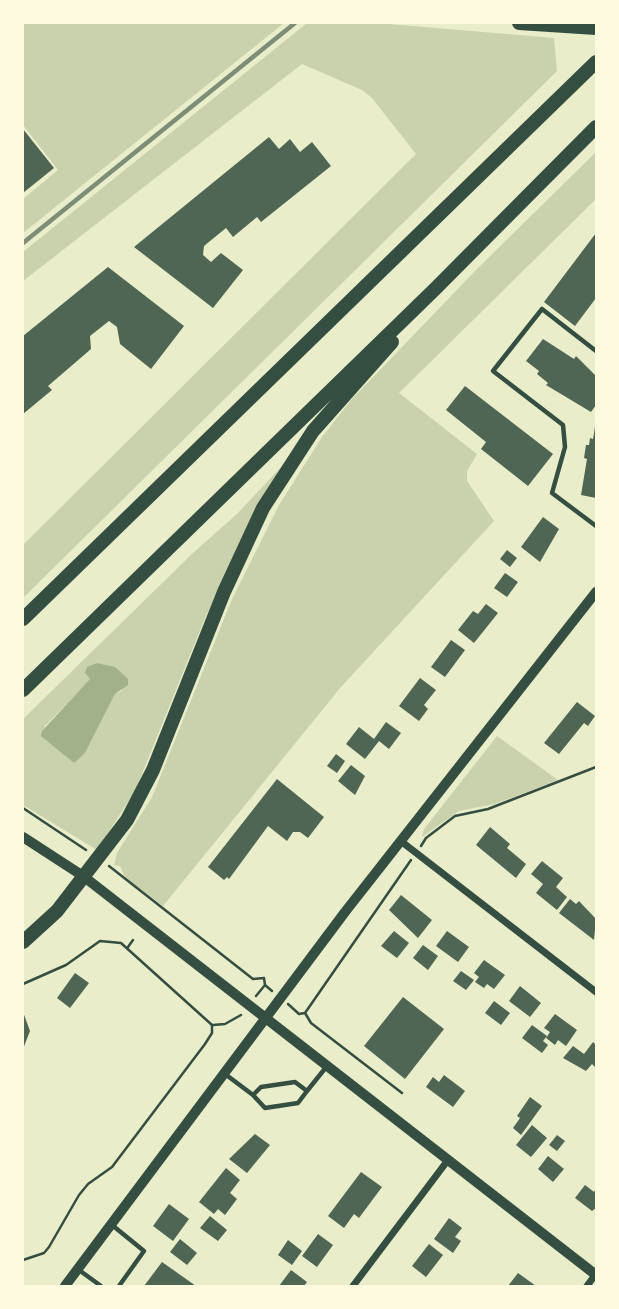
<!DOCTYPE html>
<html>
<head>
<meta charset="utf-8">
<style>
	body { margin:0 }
	#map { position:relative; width:619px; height:1309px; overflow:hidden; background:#e9edc9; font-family:Inter,sans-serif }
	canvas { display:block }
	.frame { position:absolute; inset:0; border:24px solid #fefae0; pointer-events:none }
</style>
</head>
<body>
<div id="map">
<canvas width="619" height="1309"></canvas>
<div class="frame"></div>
</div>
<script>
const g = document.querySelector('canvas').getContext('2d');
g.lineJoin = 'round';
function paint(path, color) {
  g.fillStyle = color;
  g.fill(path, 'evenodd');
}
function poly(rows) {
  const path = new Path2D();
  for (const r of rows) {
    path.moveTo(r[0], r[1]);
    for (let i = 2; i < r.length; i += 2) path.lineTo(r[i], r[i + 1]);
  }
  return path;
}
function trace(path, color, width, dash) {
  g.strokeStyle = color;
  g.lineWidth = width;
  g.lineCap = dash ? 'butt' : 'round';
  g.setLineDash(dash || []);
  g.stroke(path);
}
paint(poly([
	[23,23,284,23,23,233,23,199,58,170,23,125],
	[307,23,377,23,554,38,557,71,23,598,23,545,416,154,372,98,362,90,302,64,23,281,23,252],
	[596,152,596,199,399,393,477,454,467,471,467,481,494,521,341,687,163,906,125,877,120,866,114,865,117,853,152,797,232,599,279,505,322,437,352,399,476,270],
	[283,465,205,618,135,791,97,850,23,805,23,719,194,552,237,514],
	[97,663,115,668,122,691,115,694,85,753,44,727,88,682,90,679,85,673],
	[497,736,558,780,495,804,459,811,422,837,424,829]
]), '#cad2ad');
paint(poly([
	[97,663,115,667,128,679,128,685,115,694,85,753,74,763,41,736,42,731,90,679,85,673,87,667]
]), '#a3b18a');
paint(poly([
	[23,129,54,168,23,193],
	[269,137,279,149,290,139,300,152,312,142,331,166,261,222,257,217,233,237,226,228,204,246,203,255,211,262,221,253,243,270,213,308,134,247],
	[596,233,596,298,575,326,544,302],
	[108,267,184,326,151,369,120,344,117,327,109,321,90,336,91,349,48,386,52,390,23,414,23,336],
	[543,339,574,359,576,356,596,376,596,405,591,412,546,385,548,383,537,374,539,371,526,361],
	[465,386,553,454,528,486,481,449,486,442,446,410],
	[595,427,596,428,596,498,581,495,587,459,584,458,586,445,589,445,590,438,593,439],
	[543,517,559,529,540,562,521,547],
	[507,550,517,558,510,567,500,559],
	[505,573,518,582,507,597,494,588],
	[486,604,498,613,474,643,458,630,473,611,478,614],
	[451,640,465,650,445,677,431,667],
	[420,678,436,690,424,705,428,709,419,721,399,706],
	[577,702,595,716,588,726,584,723,559,754,544,743],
	[386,722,401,733,389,749,379,741,365,759,346,744,359,727,374,739],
	[336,754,345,761,337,773,327,766],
	[351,765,365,776,355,795,338,781],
	[277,779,324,817,308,838,300,832,293,832,287,841,268,826,229,879,227,877,224,880,208,867],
	[490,827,510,844,507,848,526,864,516,878,476,845],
	[542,861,563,878,556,887,567,897,557,910,536,893,543,884,531,874],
	[401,895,432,920,418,938,389,910],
	[570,899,576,904,579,901,596,919,594,940,559,913],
	[394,931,409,943,397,958,381,946],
	[447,931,469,947,458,962,436,946],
	[423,945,438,956,428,970,413,958],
	[484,960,505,975,494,989,487,984,484,988,475,982,479,977,474,973],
	[461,971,474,980,466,990,453,981],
	[75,973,89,983,70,1008,57,998],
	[520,986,541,1003,530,1017,509,1001],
	[403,997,444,1029,405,1079,364,1046],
	[494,1001,510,1013,501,1025,485,1013],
	[23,1012,30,1031,23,1049],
	[555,1014,577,1030,566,1046,558,1040,555,1045,546,1038,550,1032,544,1028],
	[532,1025,547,1036,543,1041,548,1045,542,1053,522,1038],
	[593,1042,596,1045,596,1068,592,1064,586,1071,563,1058,573,1046,584,1054],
	[444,1075,465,1091,453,1107,426,1087,433,1077,439,1082],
	[530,1097,542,1106,521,1135,513,1128,520,1118,517,1116],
	[532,1125,547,1138,531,1157,516,1145],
	[255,1134,270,1145,247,1173,229,1159],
	[557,1135,565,1141,557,1151,549,1145],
	[548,1156,564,1169,553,1182,538,1169],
	[226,1168,240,1180,230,1193,237,1199,225,1215,218,1209,214,1214,199,1202],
	[361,1172,382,1187,359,1218,354,1214,344,1228,328,1216],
	[585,1185,594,1192,596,1188,596,1208,592,1211,575,1198],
	[169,1204,189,1219,173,1241,153,1226],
	[210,1216,227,1230,218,1241,200,1228],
	[449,1218,462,1228,455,1237,461,1241,453,1253,434,1239],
	[318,1234,333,1245,317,1267,302,1256],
	[180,1239,197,1253,187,1265,170,1252],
	[288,1240,302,1251,292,1265,278,1255],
	[429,1244,443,1255,426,1277,412,1266],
	[162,1262,196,1286,144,1286],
	[291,1270,307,1282,304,1286,279,1286],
	[518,1273,536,1286,508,1286]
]), '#4f6655');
trace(poly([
	[23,808,86,850],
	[421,846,426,838,455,816,488,809,596,767],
	[109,866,253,979,264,978,265,985,272,991],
	[128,947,133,940],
	[23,984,66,965,100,941,121,943,212,1025,212,1033,205,1044,112,1167,88,1184,79,1195,49,1247,44,1253,23,1260],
	[256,996,265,985],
	[288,1004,299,1014,305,1013,411,860],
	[305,1013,311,1023,402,1093],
	[213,1025,225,1024,241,1015]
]), '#344e41', 2.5);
trace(poly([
	[596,351,542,309,493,371,563,425,565,447,552,493,596,526],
	[225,1074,253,1095,261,1087,295,1082,307,1091,327,1066],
	[253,1095,265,1108,298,1103,307,1091],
	[112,1225,144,1251,119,1286],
	[79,1270,101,1286]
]), '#344e41', 4.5);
trace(poly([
	[402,842,596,992],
	[353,1286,448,1160],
	[587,1286,595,1275]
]), '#344e41', 7);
trace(poly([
	[83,876,596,1275],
	[65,1286,345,912,596,592]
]), '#344e41', 10);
trace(poly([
	[23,837,83,876]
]), '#344e41', 10);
trace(poly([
	[519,23,596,28],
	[23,619,596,62],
	[23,690,435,289,596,127],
	[23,942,57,911,127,820,153,770,224,592,263,508,313,431,392,342]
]), '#344e41', 14);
trace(poly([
	[23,243,295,23]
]), '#7c8e77', 4.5);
</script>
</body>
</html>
